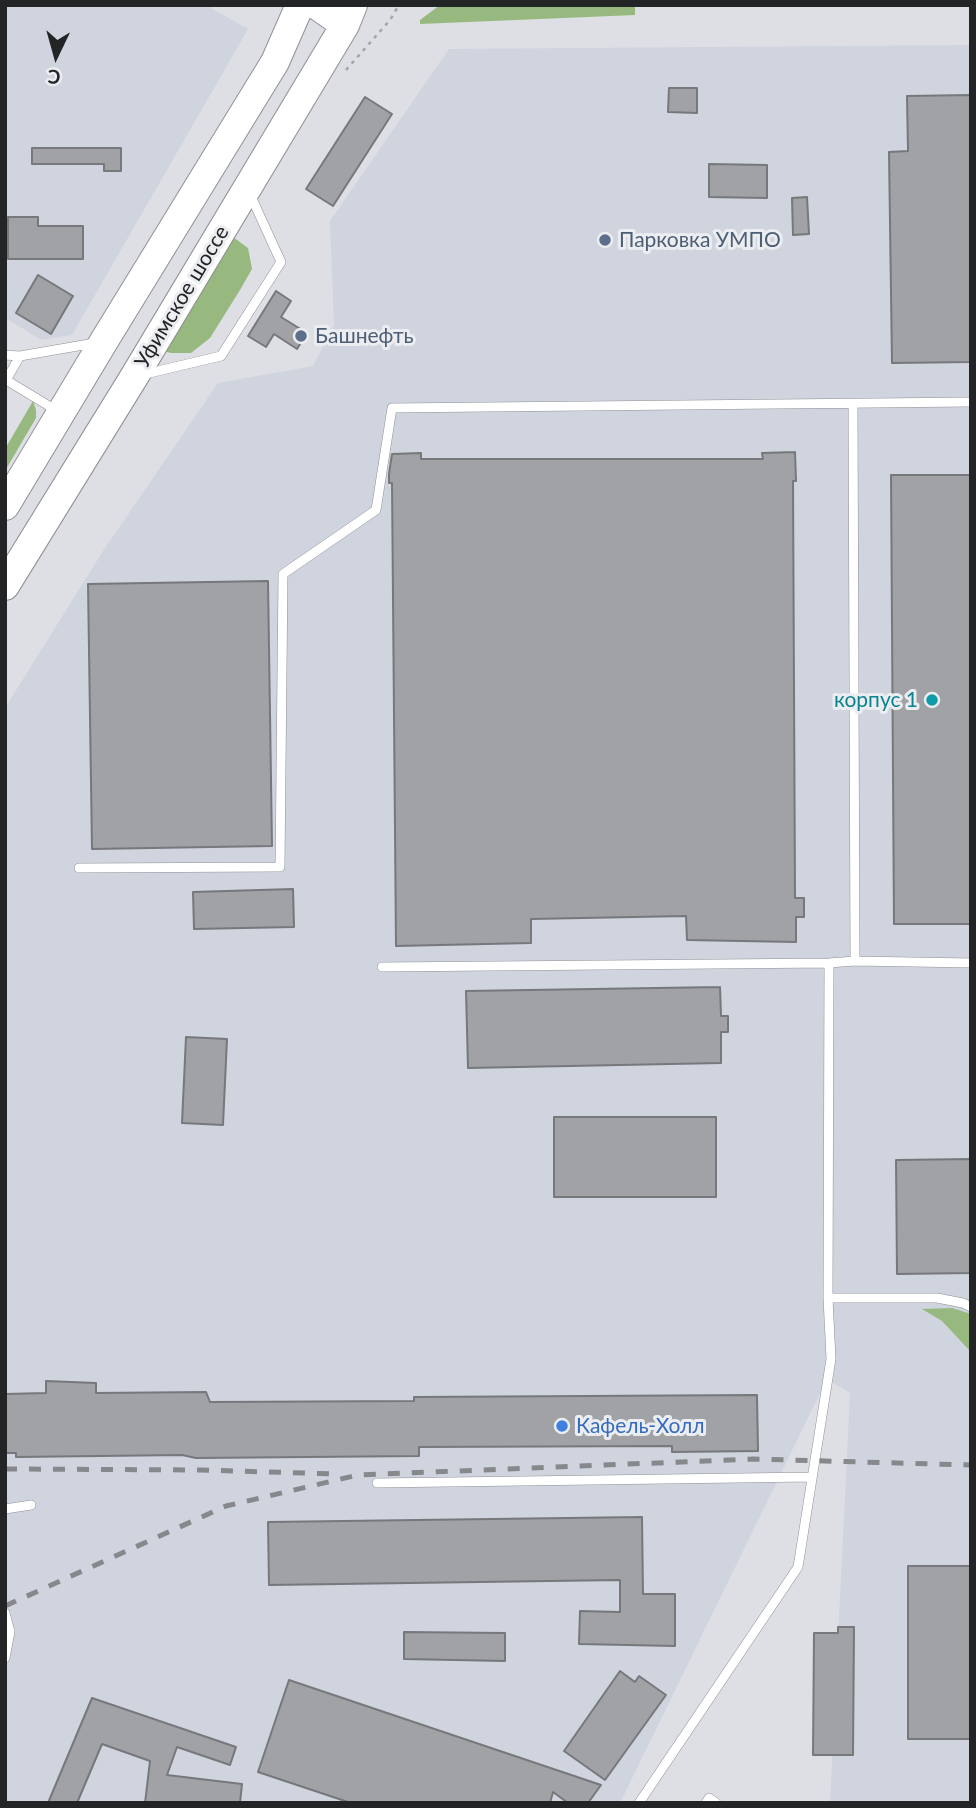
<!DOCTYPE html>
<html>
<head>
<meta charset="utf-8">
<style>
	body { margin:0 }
	#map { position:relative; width:976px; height:1808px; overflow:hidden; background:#dddfe4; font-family:Lato,sans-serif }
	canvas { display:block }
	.frame { position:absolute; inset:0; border:7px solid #232426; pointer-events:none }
	.north { position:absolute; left:21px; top:21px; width:70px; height:70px; -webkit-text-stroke:5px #ebedf1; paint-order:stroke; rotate:185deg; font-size:19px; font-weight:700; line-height:28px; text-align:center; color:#232426 }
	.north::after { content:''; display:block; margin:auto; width:24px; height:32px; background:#232426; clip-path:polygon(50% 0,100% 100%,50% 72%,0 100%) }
</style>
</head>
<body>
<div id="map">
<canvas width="976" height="1808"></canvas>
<div class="frame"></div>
<div class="north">С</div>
</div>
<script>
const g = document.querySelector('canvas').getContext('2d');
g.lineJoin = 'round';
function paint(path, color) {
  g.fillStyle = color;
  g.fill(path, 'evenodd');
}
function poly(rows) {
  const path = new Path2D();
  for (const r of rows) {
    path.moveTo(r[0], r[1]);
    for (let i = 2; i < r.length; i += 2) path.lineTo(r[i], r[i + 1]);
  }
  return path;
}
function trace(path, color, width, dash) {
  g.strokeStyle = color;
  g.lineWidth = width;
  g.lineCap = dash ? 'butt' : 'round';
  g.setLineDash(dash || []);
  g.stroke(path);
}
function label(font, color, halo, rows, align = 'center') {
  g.font = font + ' Lato,sans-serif';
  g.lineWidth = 6;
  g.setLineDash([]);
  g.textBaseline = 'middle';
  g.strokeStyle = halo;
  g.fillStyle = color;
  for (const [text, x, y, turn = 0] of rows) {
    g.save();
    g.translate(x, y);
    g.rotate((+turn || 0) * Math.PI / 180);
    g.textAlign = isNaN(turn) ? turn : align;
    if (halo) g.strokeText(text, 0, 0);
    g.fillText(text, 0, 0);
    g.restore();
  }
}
paint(poly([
	[5,5,206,5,248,29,72,335,42,340,7,319,5,307],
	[971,45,971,1803,830,1803,850,1393,827,1379,620,1803,5,1803,5,708,103,551,218,383,313,366,334,326,330,221,449,49]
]), '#cfd4df');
paint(poly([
	[440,5,635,5,635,15,420,24,420,20],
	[233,237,248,248,252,269,240,290,210,338,191,353,171,353,163,351],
	[33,401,36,410,36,418,5,471,5,449],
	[952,1308,971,1314,971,1352,942,1321,922,1309]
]), '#97b97f');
const building = poly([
	[669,88,697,88,697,113,668,112,669,88],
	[971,95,971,362,892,363,889,152,908,151,907,96,971,95],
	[365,97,392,114,333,206,306,189,365,97],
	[32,148,121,148,121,171,104,171,104,164,32,164,32,148],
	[709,164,767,165,767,198,709,197,709,164],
	[807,197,809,234,793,235,792,198,807,197],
	[8,217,38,217,38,226,83,226,83,259,8,259,8,217],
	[38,275,73,296,51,334,16,313,38,275],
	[276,291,291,301,281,317,307,333,297,349,274,334,266,347,248,336,276,291],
	[795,452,796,481,793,481,795,898,804,898,804,917,796,917,796,942,687,940,686,916,531,919,531,943,396,946,392,483,389,483,389,474,392,454,421,453,421,459,763,459,762,453,795,452],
	[891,475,971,475,971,924,894,924,891,475],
	[268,581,272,846,92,849,88,584,268,581],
	[293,889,294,927,194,929,193,892,293,889],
	[720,987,721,1016,728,1016,728,1032,721,1032,721,1063,468,1068,466,991,720,987],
	[186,1037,227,1039,223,1125,182,1123,186,1037],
	[554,1117,716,1117,716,1197,554,1197,554,1117],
	[971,1159,971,1273,897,1274,896,1160,971,1159],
	[46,1381,96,1383,96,1393,206,1392,210,1402,414,1401,414,1397,757,1395,758,1451,672,1452,672,1446,419,1447,419,1456,196,1458,182,1455,16,1457,16,1453,5,1453,5,1394,46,1393,46,1381],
	[642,1517,643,1594,675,1594,675,1646,579,1644,580,1611,620,1612,620,1580,269,1585,268,1522,642,1517],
	[908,1566,971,1566,971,1739,908,1739,908,1566],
	[838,1627,854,1627,853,1755,813,1755,814,1633,838,1633,838,1627],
	[404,1632,505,1633,505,1661,404,1659,404,1632],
	[620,1671,635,1682,639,1676,666,1695,605,1780,564,1751,620,1671],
	[289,1680,601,1785,588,1803,568,1803,553,1792,550,1803,351,1803,258,1772,289,1680],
	[92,1698,236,1747,230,1765,177,1747,167,1775,242,1784,240,1803,145,1803,150,1761,102,1744,77,1803,48,1803,92,1698]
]);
paint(building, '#a0a2a6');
trace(building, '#76787c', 2);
const service = poly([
	[5,355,20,356],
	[141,375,221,356,281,262,249,192],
	[6,380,59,412],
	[5,382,20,356,95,343],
	[853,404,855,961],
	[79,868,280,867,283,574,376,510,392,408,971,402],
	[382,967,829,963,855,961,971,963],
	[828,1298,937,1298,963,1303,971,1307],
	[377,1483,812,1477],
	[5,1509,31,1505],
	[5,1613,10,1632,5,1658],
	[639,1803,798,1567,831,1359,828,1298,829,963],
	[706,1803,709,1798,716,1803]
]);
const primary = poly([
	[316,5,345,25],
	[5,506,104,341,275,62,300,5],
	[5,586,134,377,345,25,353,5]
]);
trace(service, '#8e9094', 10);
trace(primary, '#8e9094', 30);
trace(poly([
	[346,70,390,20,399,5]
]), '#a3a5a9', 2.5, [3.5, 5]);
trace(service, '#fff', 9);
trace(primary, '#fff', 28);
trace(poly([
	[5,1469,201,1470,337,1474],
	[5,1606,226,1506,358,1475,754,1459,971,1465]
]), '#86888b', 5, [12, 12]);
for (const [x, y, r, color] of [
	[605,240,7,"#5c6f8a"],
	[301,336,7,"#5c6f8a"],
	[932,700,7,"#0f9aa8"],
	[562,1426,7,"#3f7fe0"]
]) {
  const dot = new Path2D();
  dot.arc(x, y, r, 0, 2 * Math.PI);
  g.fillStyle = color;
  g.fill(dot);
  trace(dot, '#ebedf1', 2.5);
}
label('21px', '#4e5e75', '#ebedf1', [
	["Парковка УМПО",619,240],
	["Башнефть",315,336]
], 'left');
label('21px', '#232426', '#ebedf1', [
	["Уфимское шоссе",182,297,-59]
]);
label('21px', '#0d838f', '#ebedf1', [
	["корпус 1",918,700]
], 'right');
label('21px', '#366cbe', '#ebedf1', [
	["Кафель-Холл",576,1426]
], 'left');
</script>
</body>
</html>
